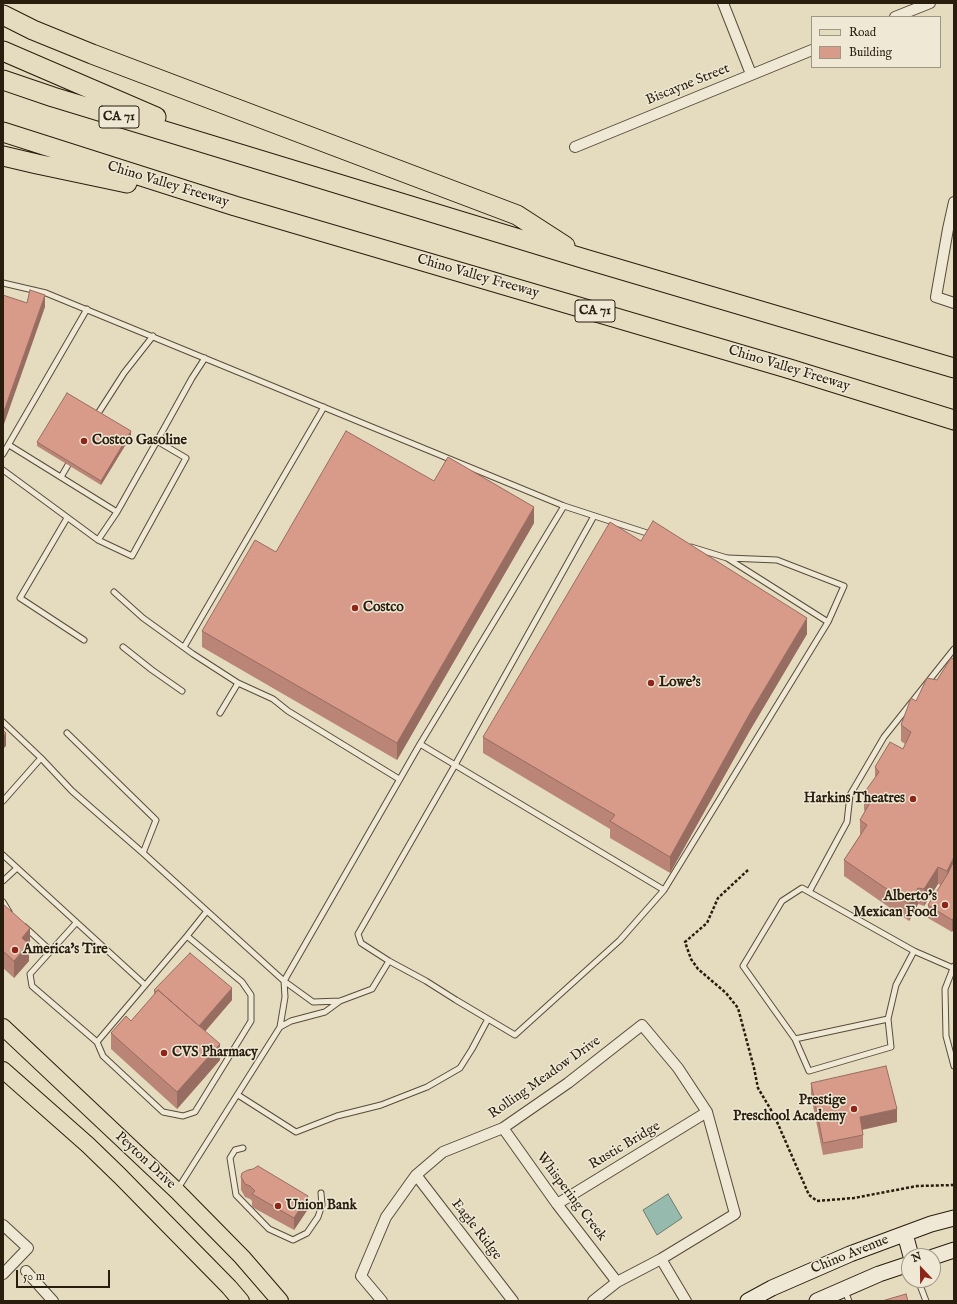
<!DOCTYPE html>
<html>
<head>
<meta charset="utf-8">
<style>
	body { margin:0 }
	#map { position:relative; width:957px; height:1304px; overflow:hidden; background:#e5dbbf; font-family:"IM FELL English",serif }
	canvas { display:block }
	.frame { position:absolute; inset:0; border:4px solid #291d0d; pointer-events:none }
	.legend { position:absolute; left:811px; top:16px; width:130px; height:52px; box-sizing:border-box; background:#eee8d5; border:1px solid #9f9785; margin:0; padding:5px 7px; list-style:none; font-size:12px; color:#291d0d }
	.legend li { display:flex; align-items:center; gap:8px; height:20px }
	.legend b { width:20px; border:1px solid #9f9785 }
	.north { position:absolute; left:901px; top:1248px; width:40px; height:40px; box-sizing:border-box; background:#eee8d5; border:1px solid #9f9785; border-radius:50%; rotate:338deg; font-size:11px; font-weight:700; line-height:16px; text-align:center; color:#291d0d }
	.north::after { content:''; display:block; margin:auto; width:14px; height:18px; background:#8f2418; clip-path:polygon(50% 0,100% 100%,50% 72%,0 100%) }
	.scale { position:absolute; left:16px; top:1270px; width:94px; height:18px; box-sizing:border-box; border:2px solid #291d0d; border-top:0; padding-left:5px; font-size:12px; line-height:14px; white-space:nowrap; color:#291d0d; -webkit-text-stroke:3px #eee8d5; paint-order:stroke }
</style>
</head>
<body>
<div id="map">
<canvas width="957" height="1304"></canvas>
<div class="frame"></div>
<ul class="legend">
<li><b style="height:5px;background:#e5dbbf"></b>Road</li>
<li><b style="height:11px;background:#d89b8a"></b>Building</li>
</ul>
<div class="north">N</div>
<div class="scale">50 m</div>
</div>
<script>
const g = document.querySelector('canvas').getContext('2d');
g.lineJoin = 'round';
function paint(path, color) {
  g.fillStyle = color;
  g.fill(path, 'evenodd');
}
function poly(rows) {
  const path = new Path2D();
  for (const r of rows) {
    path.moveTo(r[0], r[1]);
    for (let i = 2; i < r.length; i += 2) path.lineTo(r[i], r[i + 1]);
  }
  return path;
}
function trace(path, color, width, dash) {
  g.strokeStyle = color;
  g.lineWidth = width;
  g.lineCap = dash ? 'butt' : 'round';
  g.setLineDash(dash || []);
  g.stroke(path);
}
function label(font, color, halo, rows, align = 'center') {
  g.font = font + ' "IM FELL English",serif';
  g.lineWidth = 3;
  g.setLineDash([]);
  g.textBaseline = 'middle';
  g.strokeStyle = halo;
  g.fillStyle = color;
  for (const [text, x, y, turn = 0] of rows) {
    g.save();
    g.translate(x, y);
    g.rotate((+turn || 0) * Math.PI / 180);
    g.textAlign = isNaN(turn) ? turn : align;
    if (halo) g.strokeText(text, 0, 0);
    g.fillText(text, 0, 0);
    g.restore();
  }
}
const water = poly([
	[668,1194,682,1218,657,1235,643,1210,668,1194]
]);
paint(water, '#96bbae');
trace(water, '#6a7c6e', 1);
const service = poly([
	[3,283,46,293,564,506,653,535],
	[97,415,124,373,153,336],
	[157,441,117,512,98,540,132,556,186,458,157,441,192,378,205,358],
	[9,445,117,512],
	[3,454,87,309],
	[3,470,98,540],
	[61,477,68,465],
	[67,518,20,598,84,640],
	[691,547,727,558,828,622],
	[114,592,143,618,193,654,238,683,273,699,288,711,399,779],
	[123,647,152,670,182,691],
	[184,647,324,407],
	[220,713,238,683],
	[3,722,41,758,72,791,143,853,284,981,313,1002,340,1001,372,989,389,961,426,981,456,1000,515,1035,620,940,664,890,420,744],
	[67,733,156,820,143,853],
	[3,801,41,758],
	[3,855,145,985],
	[3,881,17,868],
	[664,890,828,622,844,586,777,560,728,558],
	[809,892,847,822,850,795,884,737,954,649],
	[3,902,9,912],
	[76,923,30,974,32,986,97,1042,103,1056,163,1112,183,1116,195,1112,251,1021,251,995,242,982,187,936],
	[25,927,51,951],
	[914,951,802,888,782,901,743,966,795,1039,809,1071,891,1047,888,1019,896,985,914,951,953,968],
	[389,961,361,943,358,934,455,765,594,516],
	[954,966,945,989,946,1036,954,1066],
	[280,1027,291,1021,325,1012,340,1001],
	[795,1039,888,1019],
	[97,1042,187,936,207,911],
	[238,1095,296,1132,337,1116,381,1105,427,1087,460,1068,472,1049,488,1019],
	[243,1148,235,1150,230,1158,236,1195,269,1229,293,1240,307,1233,318,1217,322,1205,321,1193],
	[177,1190,280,1027,285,997,284,981,420,744,564,506],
	[918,1280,926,1301],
	[845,1291,849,1301]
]);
const minor = poly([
	[723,3,751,74],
	[895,17,930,3],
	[575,147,812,50],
	[954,202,948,229,936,297,954,303],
	[503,1128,557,1204,617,1282],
	[416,1175,513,1301],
	[557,1204,707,1112],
	[3,1225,28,1248,3,1274],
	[661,1259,686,1301],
	[26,1271,53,1301],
	[382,1301,361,1276,386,1217,416,1175,443,1152,503,1128,568,1083,642,1025,678,1068,707,1112,735,1214,661,1259,617,1282,593,1301]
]);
const secondary = poly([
	[905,1234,911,1256],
	[933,1257,954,1250],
	[748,1301,772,1288,850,1254,931,1224,954,1218],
	[817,1301,879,1274,909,1264]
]);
const primary = poly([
	[3,1027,177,1191,242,1257,280,1301],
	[3,1070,88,1145,120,1176,229,1287,241,1301]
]);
const motorway = poly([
	[3,15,33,30,92,54,517,215,565,246],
	[3,51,156,117],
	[3,80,53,97,585,259,954,368],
	[3,132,235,206,790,369,954,420],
	[3,156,37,164,127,183]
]);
trace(service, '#584c3a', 7);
trace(minor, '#584c3a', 12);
trace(secondary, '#291d0d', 17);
trace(primary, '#291d0d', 18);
trace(motorway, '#291d0d', 21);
trace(poly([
	[748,870,718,898,707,923,685,942,691,959,698,969,726,993,738,1008,754,1068,758,1088,774,1115,809,1195,817,1201,854,1198,917,1186,954,1185]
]), '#291d0d', 2.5, [3, 2]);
trace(service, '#eee8d5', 5);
trace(minor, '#eee8d5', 10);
trace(secondary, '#eee8d5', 15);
trace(primary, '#e5dbbf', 16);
trace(motorway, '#e5dbbf', 19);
paint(poly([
	[131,436,101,485,37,446,37,442],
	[534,523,397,760,202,647,202,631,276,552],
	[641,541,807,634,749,732,670,873,610,838,610,829,483,753,483,737],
	[954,659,952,932,928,918,928,905,941,885,938,884,924,906,918,904,909,921,844,876,844,860,860,835,860,820,865,811,864,810,864,793,875,778,875,767,903,749,905,744,901,741,901,725,916,701,937,680],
	[3,904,30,945,29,947,29,961,14,978,3,968],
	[154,990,232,1000,205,1031,220,1060,177,1109,111,1049,111,1033,131,1021,154,995],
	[811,1083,897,1122,862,1130,863,1135,863,1148,823,1155,811,1096],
	[241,1177,308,1209,294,1230,252,1207,252,1201,250,1199,245,1197,241,1190]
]), '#ba8577');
paint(poly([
	[45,295,45,307,3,427,3,414],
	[131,431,131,436,101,485,101,481],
	[534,507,534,523,397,760,397,743],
	[807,618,807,634,749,732,670,873,670,857,749,715],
	[6,733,6,746,3,749,3,737],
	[954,857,954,874,947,888,947,871],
	[938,867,938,884,924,906,924,889],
	[918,888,918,904,909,921,909,904],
	[954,917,954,929,952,932,952,920],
	[30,928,30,945,29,947,29,961,14,978,14,961,22,938],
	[232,988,232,1000,197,1041,197,1028],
	[220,1044,220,1060,177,1109,177,1092],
	[897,1109,897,1122,860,1130,860,1117],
	[308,1196,308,1209,294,1230,294,1218]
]), '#976c61');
const building = poly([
	[30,290,45,295,3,414,3,295,27,303,30,290],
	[67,393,131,431,101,481,37,442,67,393],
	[346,431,434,481,448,457,534,507,397,743,202,631,255,540,276,552,346,431],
	[653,521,807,618,749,715,670,857,610,821,615,815,483,737,610,522,641,541,653,521],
	[951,658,954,659,954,857,947,871,938,867,924,889,918,888,909,904,844,860,867,825,860,820,871,801,864,793,879,772,875,767,890,742,903,749,911,732,901,725,911,698,916,701,927,678,937,680,951,658],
	[3,730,6,733,3,737,3,730],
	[954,861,954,917,952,920,928,905,947,875,954,861],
	[3,904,30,928,22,938,29,944,14,961,3,951,3,904],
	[190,953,232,988,199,1026,158,990,156,992,154,990,190,953],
	[158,990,220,1044,177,1092,111,1033,126,1016,131,1021,158,990],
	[886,1066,897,1109,860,1117,863,1135,823,1143,811,1083,886,1066],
	[258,1166,308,1196,294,1218,252,1194,255,1191,250,1186,245,1184,241,1177,242,1173,248,1170,253,1169,258,1166],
	[906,1294,908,1301,882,1301,906,1294]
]);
paint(building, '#d89b8a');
trace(building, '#976c61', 1);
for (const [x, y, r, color] of [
	[84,441,4,"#8f2418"],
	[355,608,4,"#8f2418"],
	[651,683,4,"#8f2418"],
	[913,799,4,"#8f2418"],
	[945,905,4,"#8f2418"],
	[15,950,4,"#8f2418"],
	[164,1053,4,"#8f2418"],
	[854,1109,4,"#8f2418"],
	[278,1206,4,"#8f2418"]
]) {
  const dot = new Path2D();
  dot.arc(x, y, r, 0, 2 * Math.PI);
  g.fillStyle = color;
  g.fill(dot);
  trace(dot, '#eee8d5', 1.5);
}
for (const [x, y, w] of [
	[119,117,40],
	[595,311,40]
]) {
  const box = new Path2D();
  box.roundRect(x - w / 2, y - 11, w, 22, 3);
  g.fillStyle = '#eee8d5';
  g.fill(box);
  trace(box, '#291d0d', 1);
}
label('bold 13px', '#291d0d', null, [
	["CA 71",119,117],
	["CA 71",595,311]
]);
label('14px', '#291d0d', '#eee8d5', [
	["Biscayne Street",688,85,-22],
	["Chino Valley Freeway",168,185,17],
	["Chino Valley Freeway",478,277,16],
	["Chino Valley Freeway",789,369,17],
	["Rolling Meadow Drive",545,1078,-35],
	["Rustic Bridge",625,1146,-31],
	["Peyton Drive",145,1161,43],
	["Whispering Creek",571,1197,53],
	["Eagle Ridge",476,1230,52],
	["Chino Avenue",850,1255,-22]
]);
label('bold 14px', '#291d0d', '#eee8d5', [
	["Costco Gasoline",92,441],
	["Costco",363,608],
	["Lowe's",659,683],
	["Harkins Theatres",905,799,"right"],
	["Alberto's",937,897,"right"],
	["Mexican Food",937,913,"right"],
	["America's Tire",23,950],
	["CVS Pharmacy",172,1053],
	["Prestige",846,1101,"right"],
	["Preschool Academy",846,1117,"right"],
	["Union Bank",286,1206]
], 'left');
</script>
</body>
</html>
